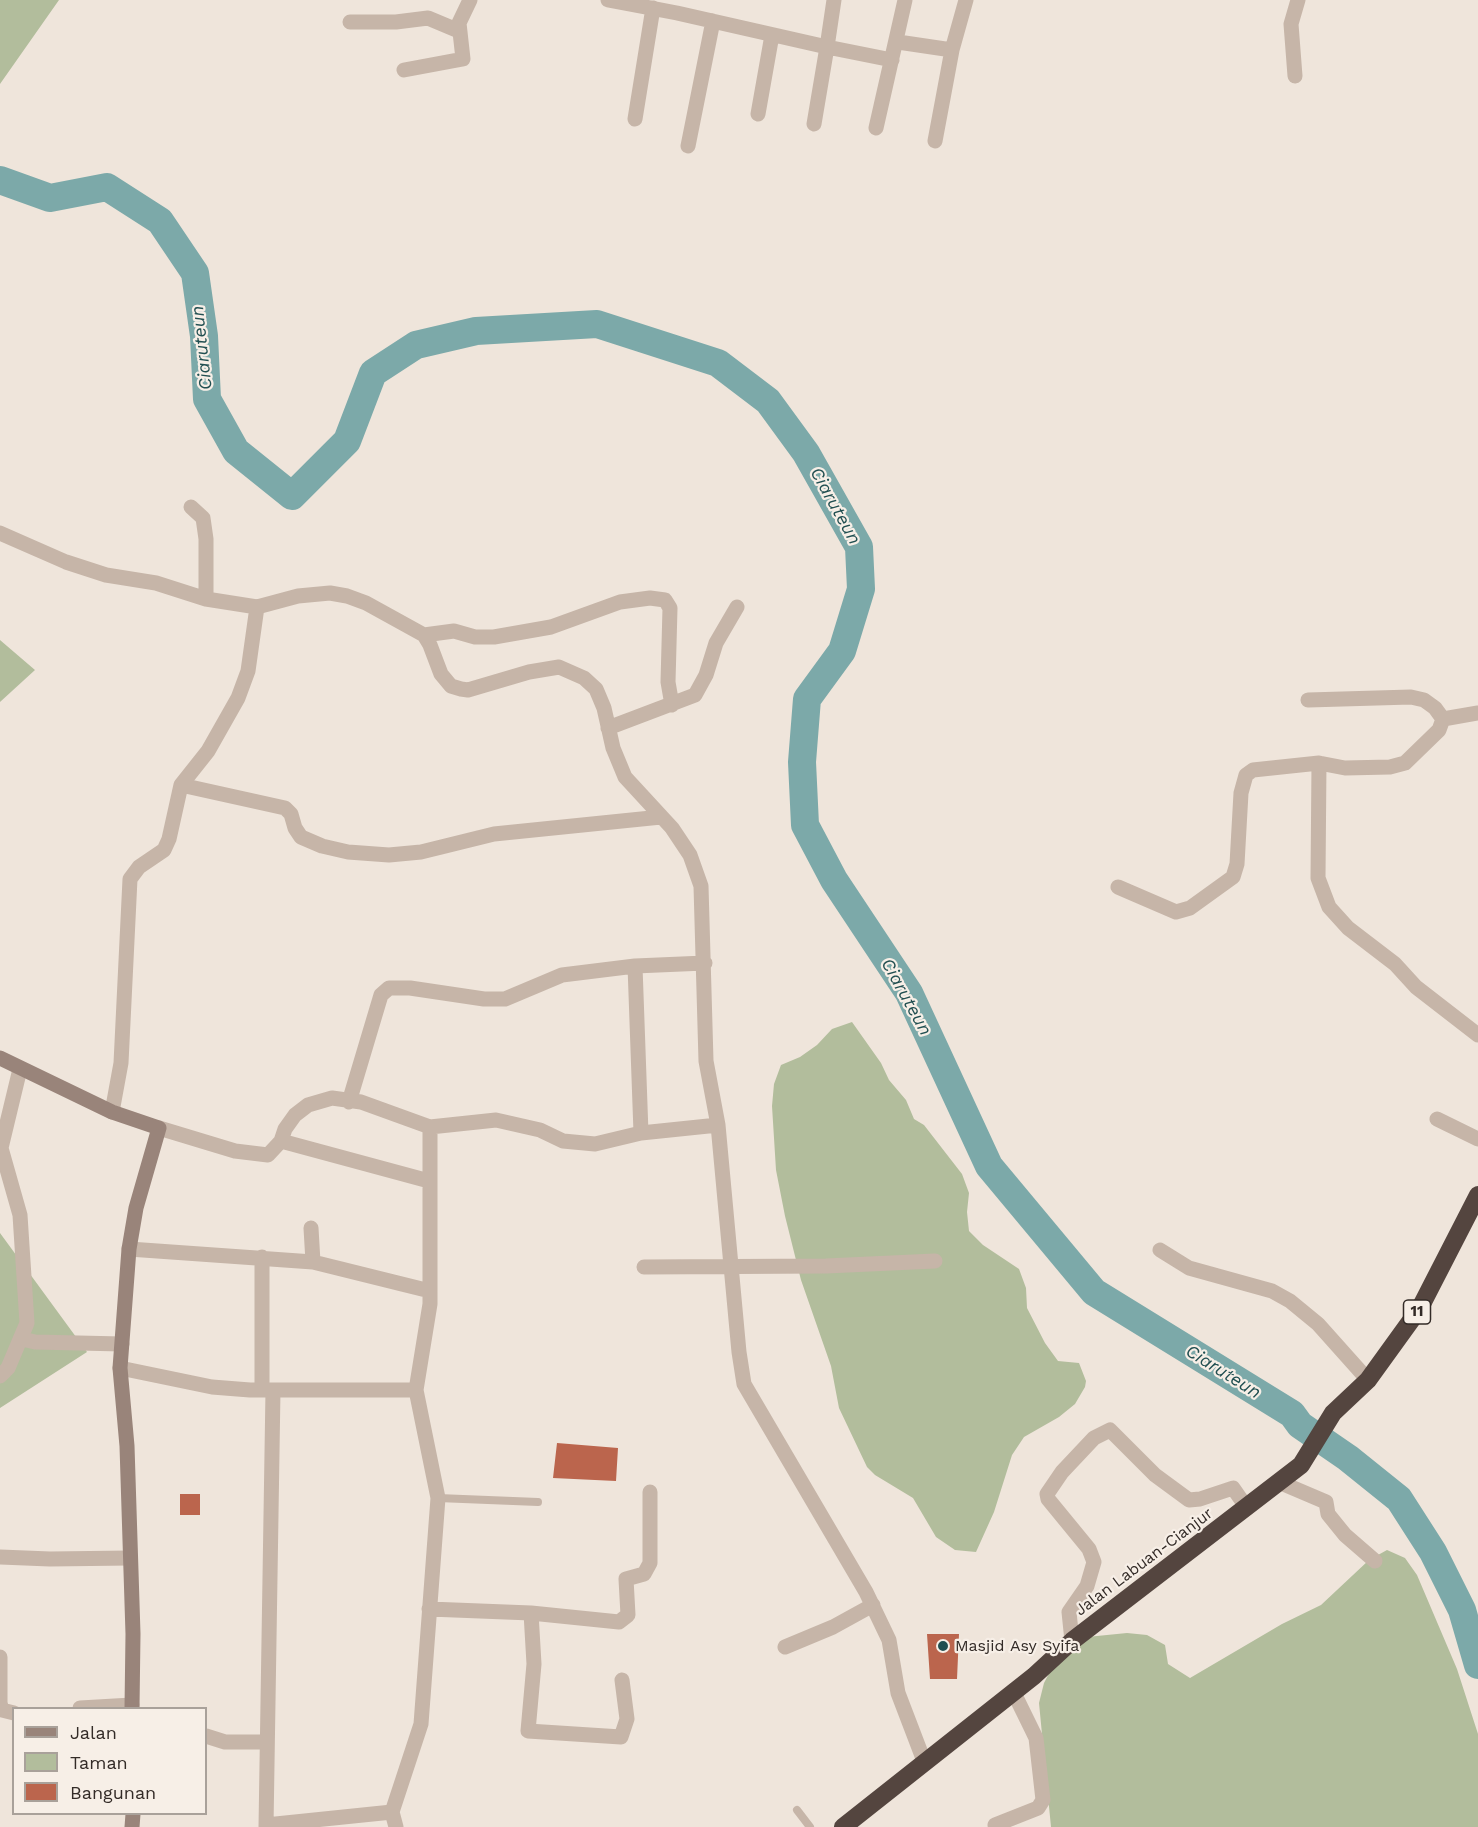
<!DOCTYPE html>
<html>
<head>
<meta charset="utf-8">
<style>
	body { margin:0 }
	#map { position:relative; width:1478px; height:1827px; overflow:hidden; background:#efe5db; font-family:"Work Sans",sans-serif }
	canvas { display:block }
	.legend { position:absolute; left:12px; top:1707px; width:195px; height:108px; box-sizing:border-box; background:#f7efe7; border:2px solid #a9a19a; margin:0; padding:8px 10px; list-style:none; font-size:18px; color:#332b27 }
	.legend li { display:flex; align-items:center; gap:12px; height:30px }
	.legend b { width:30px; border:2px solid #a9a19a }
</style>
</head>
<body>
<div id="map">
<canvas width="1478" height="1827"></canvas>
<ul class="legend">
<li><b style="height:8px;background:#99847a"></b>Jalan</li>
<li><b style="height:16px;background:#b2bd9c"></b>Taman</li>
<li><b style="height:16px;background:#bb654d"></b>Bangunan</li>
</ul>
</div>
<script>
const g = document.querySelector('canvas').getContext('2d');
g.lineJoin = 'round';
function paint(path, color) {
  g.fillStyle = color;
  g.fill(path, 'evenodd');
}
function poly(rows) {
  const path = new Path2D();
  for (const r of rows) {
    path.moveTo(r[0], r[1]);
    for (let i = 2; i < r.length; i += 2) path.lineTo(r[i], r[i + 1]);
  }
  return path;
}
function trace(path, color, width, dash) {
  g.strokeStyle = color;
  g.lineWidth = width;
  g.lineCap = dash ? 'butt' : 'round';
  g.setLineDash(dash || []);
  g.stroke(path);
}
function label(font, color, halo, rows, align = 'center') {
  g.font = font + ' "Work Sans",sans-serif';
  g.lineWidth = 4.5;
  g.setLineDash([]);
  g.textBaseline = 'middle';
  g.strokeStyle = halo;
  g.fillStyle = color;
  for (const [text, x, y, turn = 0] of rows) {
    g.save();
    g.translate(x, y);
    g.rotate((+turn || 0) * Math.PI / 180);
    g.textAlign = isNaN(turn) ? turn : align;
    if (halo) g.strokeText(text, 0, 0);
    g.fillText(text, 0, 0);
    g.restore();
  }
}
paint(poly([
	[0,0,59,0,0,84],
	[0,640,35,670,0,702],
	[852,1022,881,1063,889,1080,906,1100,914,1119,924,1125,962,1174,969,1193,967,1212,969,1231,983,1245,1019,1269,1026,1288,1027,1308,1045,1343,1058,1361,1079,1363,1086,1381,1085,1387,1075,1404,1059,1417,1024,1437,1012,1455,994,1512,976,1552,955,1550,936,1537,913,1498,875,1475,867,1467,839,1408,831,1366,801,1280,785,1216,776,1170,772,1106,774,1084,781,1065,800,1057,817,1045,832,1029],
	[0,1233,87,1352,0,1408],
	[1387,1550,1405,1558,1417,1575,1457,1669,1478,1734,1478,1827,1051,1827,1039,1703,1044,1683,1054,1664,1087,1637,1127,1633,1147,1635,1165,1645,1168,1664,1190,1678,1282,1624,1321,1605,1369,1560]
]), '#b2bd9c');
trace(poly([
	[0,180,50,198,107,187,160,221,195,273,204,336,207,399,236,451,292,496,347,441,373,373,416,345,476,331,597,324,718,363,768,401,806,453,859,547,861,589,842,651,807,699,802,762,805,825,834,880,909,993,989,1166,1094,1292,1292,1414,1300,1425,1348,1458,1399,1499,1433,1552,1462,1610,1478,1665]
]), '#7ca9a9', 28);
paint(poly([
	[557,1443,618,1448,616,1481,553,1478],
	[180,1494,200,1494,200,1515,180,1515],
	[927,1634,959,1634,957,1679,930,1679]
]), '#bb654d');
trace(poly([
	[438,1498,538,1502],
	[797,1810,810,1827]
]), '#c6b5a8', 8);
trace(poly([
	[608,0,677,13,827,47,834,0],
	[350,22,396,22,428,18,459,31],
	[898,42,952,50,966,0],
	[404,70,463,59,459,23,470,0],
	[1295,76,1291,24,1298,0],
	[758,114,772,35],
	[635,119,653,8],
	[814,124,827,47,892,60],
	[876,128,905,0],
	[935,141,952,50],
	[688,146,713,21],
	[191,507,203,518,206,539,206,599],
	[0,533,66,562,106,575,156,583,206,599,257,607,298,596,330,593,347,596,366,603,424,635,430,645,441,674,451,686,461,689,468,690,529,672,559,667,584,678,596,689,604,708,613,748,625,777,672,828,690,855,701,886,706,1061,718,1125,739,1352,744,1384,866,1592,889,1640,898,1693,924,1761],
	[424,635,454,631,475,637,494,637,551,627,620,602,650,598,665,600,670,608,668,682,672,705],
	[1308,700,1411,697,1424,700,1435,708,1443,719],
	[608,728,695,695,706,675,716,643,737,607],
	[1319,763,1318,878,1329,907,1348,928,1395,964,1416,987,1478,1035],
	[181,785,285,808,291,814,295,828,301,837,322,846,348,852,389,855,421,852,494,834,661,817],
	[1118,887,1176,912,1190,908,1233,877,1237,864,1241,793,1246,775,1253,770,1319,763,1345,768,1390,767,1405,763,1439,730,1443,719,1478,713],
	[635,966,641,1133],
	[349,1102,381,995,389,988,410,988,484,999,505,999,562,975,635,966,705,963],
	[112,1112,121,1063,130,879,139,867,164,850,169,839,181,785,208,751,238,698,248,671,257,607],
	[1437,1119,1478,1139],
	[159,1128,235,1151,268,1155,281,1141,285,1129,295,1115,308,1105,332,1098,361,1102,430,1127,496,1120,540,1130,563,1141,595,1144,641,1133,718,1125],
	[281,1141,429,1181],
	[129,1249,313,1262,311,1228],
	[1160,1250,1189,1268,1272,1291,1290,1301,1318,1324,1368,1380],
	[313,1262,430,1291],
	[644,1267,826,1266,935,1261],
	[22,1339,35,1342,122,1344],
	[120,1368,212,1387,250,1390,416,1390],
	[0,1376,8,1368,27,1323,20,1215,1,1148,20,1069],
	[262,1390,262,1257],
	[1279,1482,1326,1502,1328,1514,1345,1535,1375,1561],
	[0,1557,50,1559,130,1558],
	[429,1609,531,1613,619,1622,628,1615,626,1579,644,1574,650,1563,650,1492],
	[531,1613,534,1664,528,1731,621,1737,627,1719,622,1680],
	[1072,1641,1069,1612,1087,1586,1094,1562,1089,1549,1048,1499,1047,1494,1062,1472,1094,1438,1110,1430,1155,1475,1189,1500,1200,1499,1233,1488,1247,1508],
	[785,1647,833,1627,873,1605],
	[0,1657,0,1703,2,1710,14,1713],
	[80,1708,132,1705],
	[206,1736,225,1742,265,1742],
	[266,1825,392,1812],
	[995,1825,1038,1808,1043,1800,1036,1738,1013,1691],
	[266,1827,273,1390],
	[396,1827,392,1812,421,1724,438,1498,416,1390,430,1304,430,1127]
]), '#c6b5a8', 15);
trace(poly([
	[0,1058,112,1112,159,1128,136,1208,129,1249,120,1368,127,1446,133,1634,132,1708],
	[132,1827,133,1814]
]), '#99847a', 15);
trace(poly([
	[843,1827,1034,1676,1072,1641,1301,1465,1333,1413,1368,1380,1420,1308,1478,1195]
]), '#54453f', 18);
for (const [x, y, r, color] of [
	[943,1646,6,"#214f51"]
]) {
  const dot = new Path2D();
  dot.arc(x, y, r, 0, 2 * Math.PI);
  g.fillStyle = color;
  g.fill(dot);
  trace(dot, '#f7efe7', 2);
}
for (const [x, y, w] of [
	[1417,1312,27]
]) {
  const box = new Path2D();
  box.roundRect(x - w / 2, y - 12, w, 24, 4.5);
  g.fillStyle = '#f7efe7';
  g.fill(box);
  trace(box, '#332b27', 1.5);
}
label('bold 15px', '#332b27', null, [
	["11",1417,1312]
]);
label('16px', '#332b27', '#f7efe7', [
	["Jalan Labuan-Cianjur",1144,1562,-37]
]);
label('16px', '#332b27', '#f7efe7', [
	["Masjid Asy Syifa",955,1646]
], 'left');
label('italic 18px', '#214f51', '#f7efe7', [
	["Ciaruteun",202,348,-96],
	["Ciaruteun",835,506,61],
	["Ciaruteun",906,997,61],
	["Ciaruteun",1223,1372,32]
]);
</script>
</body>
</html>
